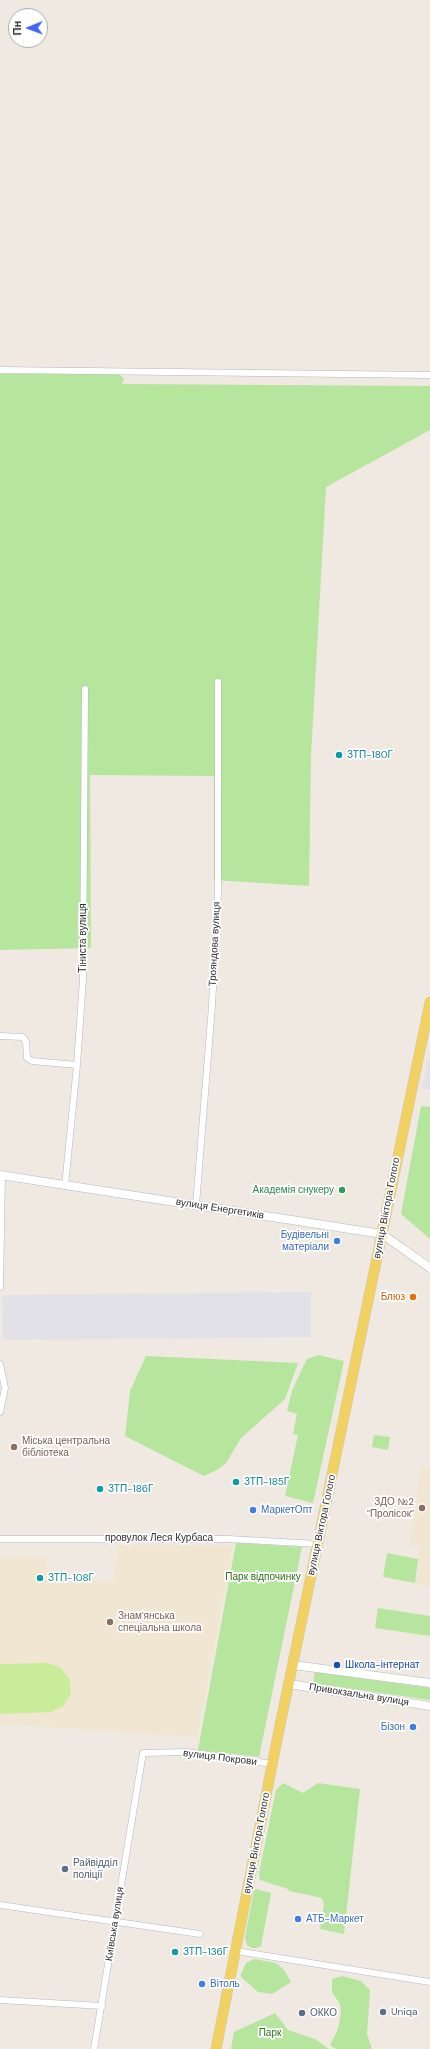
<!DOCTYPE html>
<html>
<head>
<meta charset="utf-8">
<style>
	body { margin:0 }
	#map { position:relative; width:430px; height:2049px; overflow:hidden; background:#efe9e1; font-family:"DM Sans",sans-serif }
	canvas { display:block }
	.north { position:absolute; left:8px; top:8px; width:40px; height:40px; box-sizing:border-box; background:#fff; border:1px solid #ababab; border-radius:50%; rotate:269deg; font-size:11px; font-weight:700; line-height:16px; text-align:center; color:#2e2e2e }
	.north::after { content:''; display:block; margin:auto; width:14px; height:18px; background:#4264fb; clip-path:polygon(50% 0,100% 100%,50% 72%,0 100%) }
</style>
</head>
<body>
<div id="map">
<canvas width="430" height="2049"></canvas>
<div class="north">Пн</div>
</div>
<script>
const g = document.querySelector('canvas').getContext('2d');
g.lineJoin = 'round';
function paint(path, color) {
  g.fillStyle = color;
  g.fill(path, 'evenodd');
}
function poly(rows) {
  const path = new Path2D();
  for (const r of rows) {
    path.moveTo(r[0], r[1]);
    for (let i = 2; i < r.length; i += 2) path.lineTo(r[i], r[i + 1]);
  }
  return path;
}
function trace(path, color, width, dash) {
  g.strokeStyle = color;
  g.lineWidth = width;
  g.lineCap = dash ? 'butt' : 'round';
  g.setLineDash(dash || []);
  g.stroke(path);
}
function label(font, color, halo, rows, align = 'center') {
  g.font = font + ' "DM Sans",sans-serif';
  g.lineWidth = 3.5;
  g.setLineDash([]);
  g.textBaseline = 'middle';
  g.strokeStyle = halo;
  g.fillStyle = color;
  for (const [text, x, y, turn = 0] of rows) {
    g.save();
    g.translate(x, y);
    g.rotate((+turn || 0) * Math.PI / 180);
    g.textAlign = isNaN(turn) ? turn : align;
    if (halo) g.strokeText(text, 0, 0);
    g.fillText(text, 0, 0);
    g.restore();
  }
}
paint(poly([
	[430,1052,430,1090,422,1088],
	[311,1292,311,1337,3,1340,2,1295]
]), '#e3e1e8');
paint(poly([
	[421,1466,430,1467,430,1586,415,1584,420,1547,410,1546],
	[118,1545,233,1546,198,1737,0,1724,0,1558,47,1556,48,1581,114,1581]
]), '#f0e6d1');
paint(poly([
	[0,374,118,374,124,378,122,384,430,386,430,430,326,487,311,756,309,886,214,880,214,776,90,775,91,948,0,950],
	[421,1106,430,1107,430,1239,401,1214],
	[318,1355,344,1361,313,1503,285,1496,298,1435,293,1434,297,1414,287,1411,292,1391,302,1369,307,1359],
	[146,1356,298,1363,285,1399,241,1438,226,1463,217,1470,204,1476,125,1436,130,1391],
	[374,1435,390,1437,388,1450,372,1447],
	[236,1543,302,1547,259,1757,198,1750],
	[387,1553,418,1559,415,1583,383,1577],
	[378,1608,430,1616,430,1636,375,1628],
	[315,1672,430,1688,430,1700,313,1683],
	[283,1783,303,1793,318,1783,360,1789,344,1934,320,1929,324,1905,322,1898,289,1891,288,1889,260,1880,259,1873,276,1790],
	[256,1889,271,1893,261,1946,258,1948,252,1948,247,1945,245,1937,254,1890],
	[254,1959,276,1963,284,1970,291,1982,272,1994,258,1992,240,1976,246,1963],
	[342,1976,361,1981,370,1990,367,2034,372,2049,336,2049,330,2045,338,2029,341,2012,340,2004,332,1992,332,1979],
	[275,2013,288,2030,315,2039,329,2049,231,2049,234,2032]
]), '#b6e59e');
paint(poly([
	[48,1663,61,1668,70,1680,71,1694,63,1706,51,1712,0,1714,0,1664]
]), '#c9ec9a');
const minor = poly([
	[0,370,430,375],
	[0,1036,23,1037,26,1042,27,1058,32,1061,77,1065],
	[65,1186,77,1065,83,979,85,689],
	[196,1205,212,1006,218,892,218,682],
	[0,1287,2,1175],
	[0,1364,5,1388,0,1412],
	[0,1539,228,1539,318,1544],
	[0,1905,200,1934],
	[236,1951,430,1982],
	[0,2000,102,2006],
	[94,2049,143,1753,186,1752,273,1764]
]);
const tertiary = poly([
	[0,1175,382,1234,430,1268],
	[293,1665,430,1683],
	[289,1684,430,1706]
]);
const primary = poly([
	[216,2049,278,1735,430,1002]
]);
trace(minor, '#b4b7c1', 7);
trace(tertiary, '#b4b7c1', 9);
trace(primary, '#c9c9c9', 11);
trace(minor, '#fff', 6);
trace(tertiary, '#fff', 8);
trace(primary, '#f2d163', 10);
for (const [x, y, r, color] of [
	[339,755,4,"#0f9aa8"],
	[342,1190,4,"#2e9e5b"],
	[337,1241,4,"#3f7fe0"],
	[413,1297,4,"#e8710a"],
	[14,1447,4,"#8d6e63"],
	[236,1482,4,"#0f9aa8"],
	[100,1489,4,"#0f9aa8"],
	[422,1508,4,"#8d6e63"],
	[253,1510,4,"#3f7fe0"],
	[40,1578,4,"#0f9aa8"],
	[110,1622,4,"#8d6e63"],
	[337,1665,4,"#1a4fb4"],
	[413,1727,4,"#3f7fe0"],
	[65,1869,4,"#5c6f8a"],
	[298,1919,4,"#3f7fe0"],
	[175,1952,4,"#0f9aa8"],
	[202,1984,4,"#3f7fe0"],
	[383,2012,4,"#5c6f8a"],
	[302,2013,4,"#5c6f8a"]
]) {
  const dot = new Path2D();
  dot.arc(x, y, r, 0, 2 * Math.PI);
  g.fillStyle = color;
  g.fill(dot);
  trace(dot, '#fff', 1.5);
}
label('10px', '#0d838f', '#fff', [
	["ЗТП-180Г",347,755],
	["ЗТП-185Г",244,1482],
	["ЗТП-186Г",108,1489],
	["ЗТП-108Г",48,1578],
	["ЗТП-136Г",183,1952]
], 'left');
label('10px', '#2e2e2e', '#fff', [
	["Тіниста вулиця",83,938,-90],
	["Трояндова вулиця",215,944,-87],
	["вулиця Віктора Голого",387,1208,-79],
	["вулиця Енергетиків",220,1209,9],
	["вулиця Віктора Голого",322,1525,-78],
	["провулок Леся Курбаса",159,1538],
	["Привокзальна вулиця",359,1695,9],
	["вулиця Покрови",220,1758,7],
	["вулиця Віктора Голого",257,1843,-79],
	["Київська вулиця",115,1924,-81]
]);
label('10px', '#27864d', '#fff', [
	["Академія снукеру",334,1190]
], 'right');
label('10px', '#366cbe', '#fff', [
	["Будівельні",329,1235,"right"],
	["матеріали",329,1247,"right"],
	["МаркетОпт",261,1510],
	["Бізон",405,1727,"right"],
	["АТБ-Маркет",306,1919],
	["Вітоль",210,1984]
], 'left');
label('10px', '#c56008', '#fff', [
	["Блюз",405,1297]
], 'right');
label('10px', '#785e54', '#fff', [
	["Міська центральна",22,1441],
	["бібліотека",22,1453],
	["ЗДО №2",414,1502,"right"],
	["\"Пролісок\"",414,1514,"right"],
	["Знам'янська",118,1616],
	["спеціальна школа",118,1628]
], 'left');
label('10px', '#2c6e1b', '#fff', [
	["Парк відпочинку",263,1577],
	["Парк",270,2033]
]);
label('10px', '#164399', '#fff', [
	["Школа-інтернат",345,1665]
], 'left');
label('10px', '#4e5e75', '#fff', [
	["Райвідділ",73,1863],
	["поліції",73,1875],
	["Uniqa",391,2012],
	["ОККО",310,2013]
], 'left');
</script>
</body>
</html>
